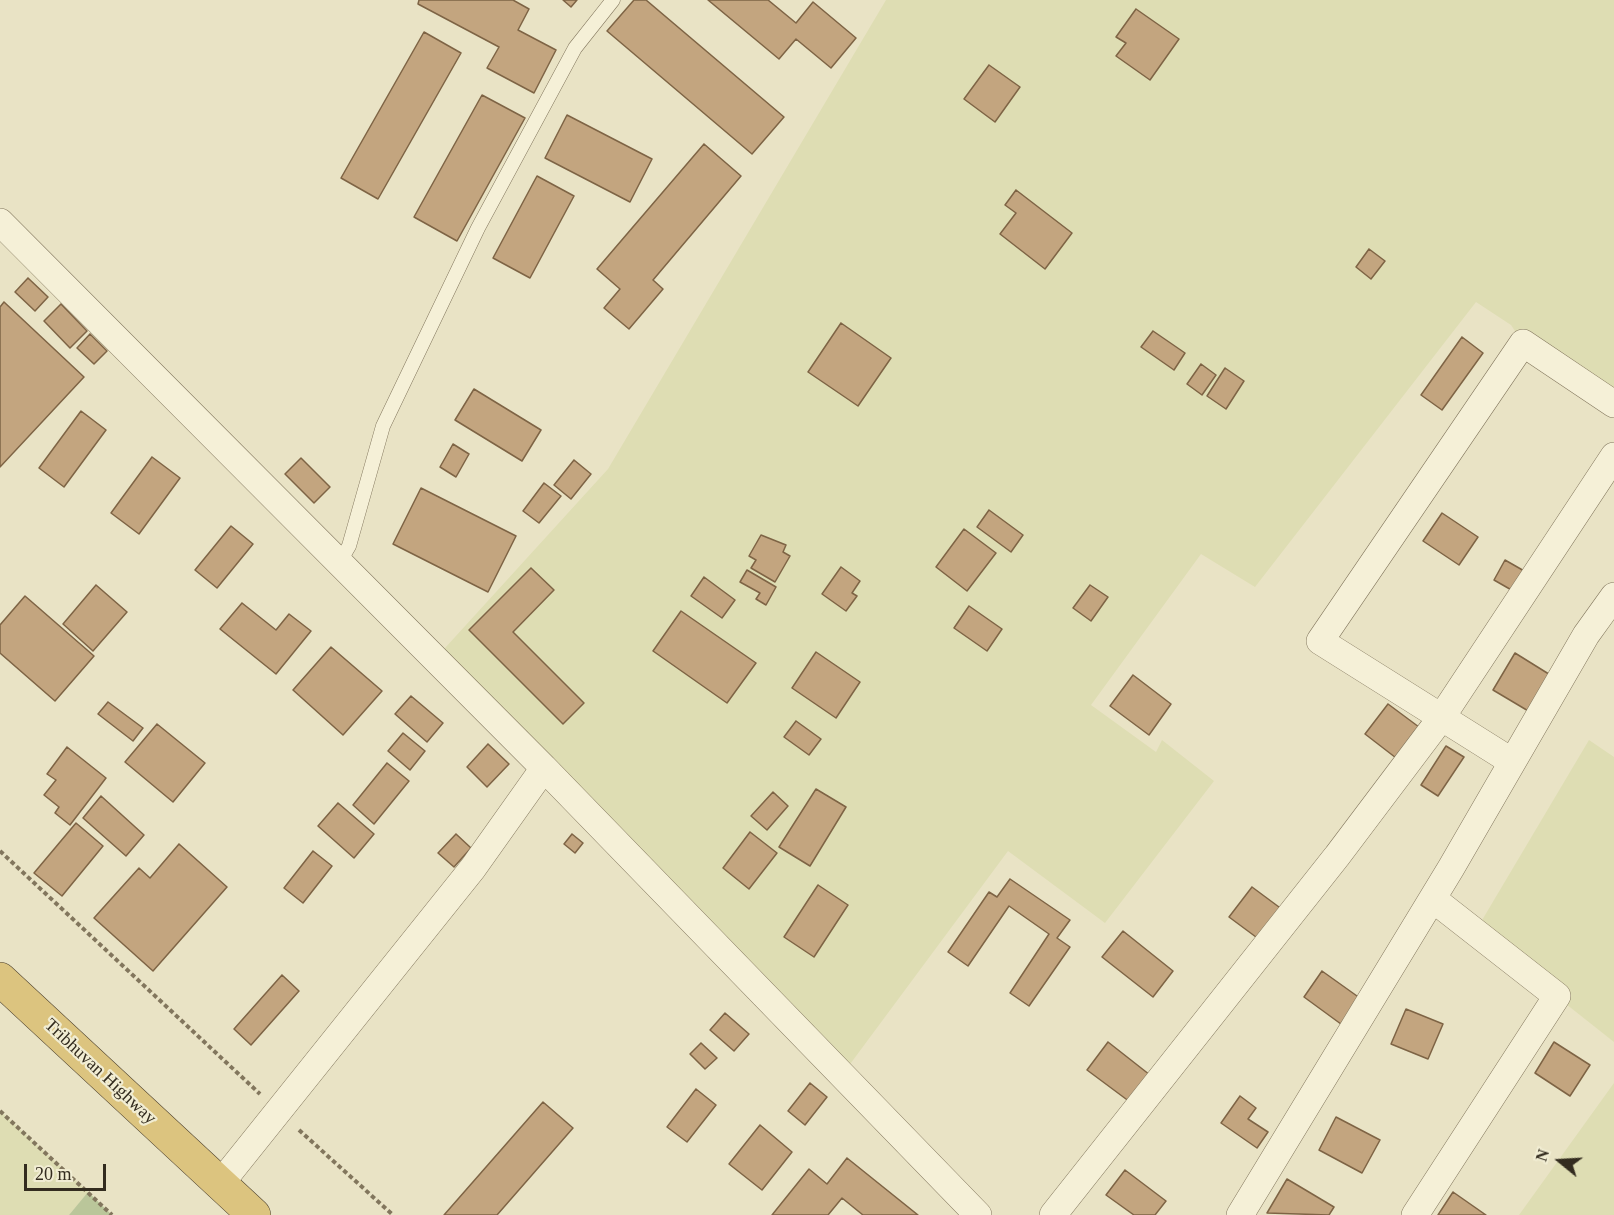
<!DOCTYPE html>
<html>
<head>
<meta charset="utf-8">
<style>
	body { margin:0 }
	#map { position:relative; width:1614px; height:1215px; overflow:hidden; background:#e9e3c5; font-family:Georgia,serif }
	canvas { display:block }
	.north { position:absolute; left:1530px; top:1131px; width:60px; height:60px; -webkit-text-stroke:4px #f1edd3; paint-order:stroke; rotate:288deg; font-size:16px; font-weight:700; line-height:24px; text-align:center; color:#332c1f }
	.north::after { content:''; display:block; margin:auto; width:21px; height:27px; background:#332c1f; clip-path:polygon(50% 0,100% 100%,50% 72%,0 100%) }
	.scale { position:absolute; left:24px; top:1164px; width:82px; height:27px; box-sizing:border-box; border:3px solid #332c1f; border-top:0; padding-left:8px; font-size:18px; line-height:21px; white-space:nowrap; color:#332c1f; -webkit-text-stroke:4px #f1edd3; paint-order:stroke }
</style>
</head>
<body>
<div id="map">
<canvas width="1614" height="1215"></canvas>
<div class="north">N</div>
<div class="scale">20 m</div>
</div>
<script>
const g = document.querySelector('canvas').getContext('2d');
g.lineJoin = 'round';
function paint(path, color) {
  g.fillStyle = color;
  g.fill(path, 'evenodd');
}
function poly(rows) {
  const path = new Path2D();
  for (const r of rows) {
    path.moveTo(r[0], r[1]);
    for (let i = 2; i < r.length; i += 2) path.lineTo(r[i], r[i + 1]);
  }
  return path;
}
function trace(path, color, width, dash) {
  g.strokeStyle = color;
  g.lineWidth = width;
  g.lineCap = dash ? 'butt' : 'round';
  g.setLineDash(dash || []);
  g.stroke(path);
}
function label(font, color, halo, rows, align = 'center') {
  g.font = font + ' Georgia,serif';
  g.lineWidth = 4.5;
  g.setLineDash([]);
  g.textBaseline = 'middle';
  g.strokeStyle = halo;
  g.fillStyle = color;
  for (const [text, x, y, turn = 0] of rows) {
    g.save();
    g.translate(x, y);
    g.rotate((+turn || 0) * Math.PI / 180);
    g.textAlign = isNaN(turn) ? turn : align;
    if (halo) g.strokeText(text, 0, 0);
    g.fillText(text, 0, 0);
    g.restore();
  }
}
paint(poly([
	[886,0,1614,0,1614,404,1523,343,1511,325,1476,302,1255,587,1201,554,1091,705,1156,752,1162,740,1214,781,1105,923,1008,851,842,1075,435,659,608,469],
	[1589,740,1614,757,1614,1042,1475,932],
	[1614,1083,1614,1215,1519,1215],
	[0,1111,88,1192,69,1215,0,1215]
]), '#deddb3');
paint(poly([
	[88,1192,112,1215,69,1215]
]), '#bac69a');
const building = poly([
	[419,0,513,0,529,9,518,30,556,50,534,93,487,68,499,47,418,4,419,0],
	[563,0,577,0,571,7,563,0],
	[634,0,646,0,784,117,752,154,607,31,634,0],
	[708,0,768,0,796,23,813,2,856,38,831,68,796,39,779,59,708,0],
	[1136,9,1179,39,1150,80,1116,56,1126,43,1116,37,1136,9],
	[424,32,461,53,378,199,341,178,424,32],
	[989,65,1020,87,995,122,964,99,989,65],
	[482,95,525,118,457,241,414,217,482,95],
	[567,115,652,159,630,202,545,158,567,115],
	[704,144,741,176,653,280,663,289,629,329,604,308,620,289,597,269,704,144],
	[537,176,574,196,530,278,493,258,537,176],
	[1016,190,1072,233,1045,269,1000,234,1016,213,1005,205,1016,190],
	[1369,249,1385,261,1371,279,1356,267,1369,249],
	[28,278,48,297,35,311,15,292,28,278],
	[4,302,84,377,0,467,0,307,4,302],
	[61,304,87,331,70,348,44,321,61,304],
	[841,323,891,358,858,406,808,372,841,323],
	[1153,331,1185,353,1174,370,1141,347,1153,331],
	[90,334,107,351,94,364,77,348,90,334],
	[1462,337,1483,353,1442,410,1421,395,1462,337],
	[1201,364,1216,375,1202,395,1187,384,1201,364],
	[1225,368,1244,381,1226,409,1207,396,1225,368],
	[474,389,541,430,522,461,455,420,474,389],
	[81,411,106,430,64,487,39,468,81,411],
	[453,444,469,454,456,477,440,467,453,444],
	[152,457,180,478,139,534,111,513,152,457],
	[301,458,330,487,314,503,285,474,301,458],
	[574,460,591,474,571,499,554,485,574,460],
	[544,483,561,496,539,523,523,511,544,483],
	[421,488,516,536,488,592,393,544,421,488],
	[989,510,1023,535,1011,552,977,527,989,510],
	[1442,513,1478,537,1459,565,1423,541,1442,513],
	[231,526,253,544,217,588,195,570,231,526],
	[964,529,996,553,967,591,936,567,964,529],
	[761,535,786,545,783,552,790,556,775,582,751,568,756,560,749,556,761,535],
	[1505,560,1526,572,1515,592,1494,580,1505,560],
	[841,567,860,581,852,593,857,596,846,611,822,594,841,567],
	[531,568,554,590,513,632,584,703,563,724,469,630,531,568],
	[747,570,776,587,766,605,756,599,760,593,740,582,747,570],
	[704,577,735,600,722,618,691,596,704,577],
	[96,585,127,612,93,651,63,624,96,585],
	[1090,585,1108,597,1091,621,1073,608,1090,585],
	[25,596,94,656,55,701,0,653,0,625,25,596],
	[242,603,276,630,289,614,311,631,276,674,220,629,242,603],
	[969,606,1002,629,987,651,954,628,969,606],
	[681,611,756,663,727,703,653,651,681,611],
	[331,647,382,691,343,735,293,690,331,647],
	[816,652,860,682,836,718,792,688,816,652],
	[1515,653,1552,676,1530,712,1493,690,1515,653],
	[1133,675,1171,704,1149,735,1110,706,1133,675],
	[411,696,443,723,427,742,395,714,411,696],
	[108,702,143,728,133,741,98,714,108,702],
	[1388,704,1423,730,1400,761,1365,734,1388,704],
	[796,721,821,739,809,755,784,737,796,721],
	[157,724,205,763,173,802,125,762,157,724],
	[403,733,425,751,410,770,388,751,403,733],
	[488,744,509,764,487,787,467,767,488,744],
	[1446,746,1464,757,1438,796,1421,785,1446,746],
	[67,747,106,778,70,825,55,813,59,807,44,795,56,780,47,774,67,747],
	[387,763,409,781,374,824,353,805,387,763],
	[816,789,846,807,810,866,779,847,816,789],
	[773,792,788,806,767,830,751,816,773,792],
	[101,796,144,835,126,856,83,818,101,796],
	[338,803,374,834,354,858,318,826,338,803],
	[76,823,103,846,62,896,34,873,76,823],
	[750,832,777,853,749,889,723,868,750,832],
	[456,834,471,848,454,867,438,853,456,834],
	[572,834,583,843,575,853,564,844,572,834],
	[179,844,227,887,153,971,94,918,139,868,150,878,179,844],
	[313,851,332,866,303,903,284,888,313,851],
	[1010,879,1070,920,1057,938,1070,947,1029,1006,1010,993,1049,934,1009,906,968,966,948,952,989,892,997,897,1010,879],
	[818,885,848,905,814,957,784,937,818,885],
	[1252,887,1283,910,1260,940,1229,917,1252,887],
	[1123,931,1173,971,1153,997,1102,957,1123,931],
	[1322,971,1364,1001,1345,1027,1304,997,1322,971],
	[282,975,299,991,251,1045,234,1029,282,975],
	[1406,1009,1443,1024,1428,1059,1391,1044,1406,1009],
	[725,1013,749,1034,734,1051,710,1030,725,1013],
	[1108,1042,1150,1075,1130,1102,1087,1070,1108,1042],
	[1554,1042,1590,1065,1570,1096,1535,1073,1554,1042],
	[701,1043,717,1058,705,1069,690,1054,701,1043],
	[810,1083,827,1097,805,1125,788,1111,810,1083],
	[696,1089,716,1105,687,1142,667,1127,696,1089],
	[1240,1096,1256,1108,1248,1119,1268,1132,1257,1148,1221,1123,1240,1096],
	[543,1102,573,1128,497,1215,444,1215,543,1102],
	[1336,1117,1380,1140,1362,1173,1319,1150,1336,1117],
	[760,1125,792,1152,762,1190,729,1164,760,1125],
	[847,1158,918,1215,863,1215,842,1198,828,1215,772,1215,809,1169,827,1184,847,1158],
	[1125,1170,1166,1201,1155,1215,1134,1215,1106,1195,1125,1170],
	[1287,1179,1334,1207,1329,1215,1267,1213,1287,1179],
	[1453,1192,1486,1215,1438,1215,1453,1192]
]);
paint(building, '#c3a57f');
trace(building, '#7e6445', 1.5);
const service = poly([
	[339,563,349,546,383,426,478,228,575,48,613,0]
]);
const minor = poly([
	[0,222,544,768,473,868,220,1184],
	[1511,761,1320,641,1523,343,1614,404],
	[544,768,978,1215],
	[1053,1215,1337,856,1441,718,1614,456],
	[1240,1215,1451,868,1586,635,1614,596],
	[1415,1215,1557,996,1433,899]
]);
const trunk = poly([
	[0,979,254,1215]
]);
trace(service, '#82765d', 15);
trace(minor, '#82765d', 28);
trace(trunk, '#504431', 34);
trace(poly([
	[0,851,260,1094],
	[0,1111,112,1215],
	[299,1130,393,1215]
]), '#82765d', 4, [4.5, 3]);
trace(service, '#f5f0d7', 14);
trace(minor, '#f5f0d7', 27);
trace(trunk, '#dcc47f', 33);
label('18px', '#332c1f', '#f1edd3', [
	["Tribhuvan Highway",100,1072,43]
]);
</script>
</body>
</html>
